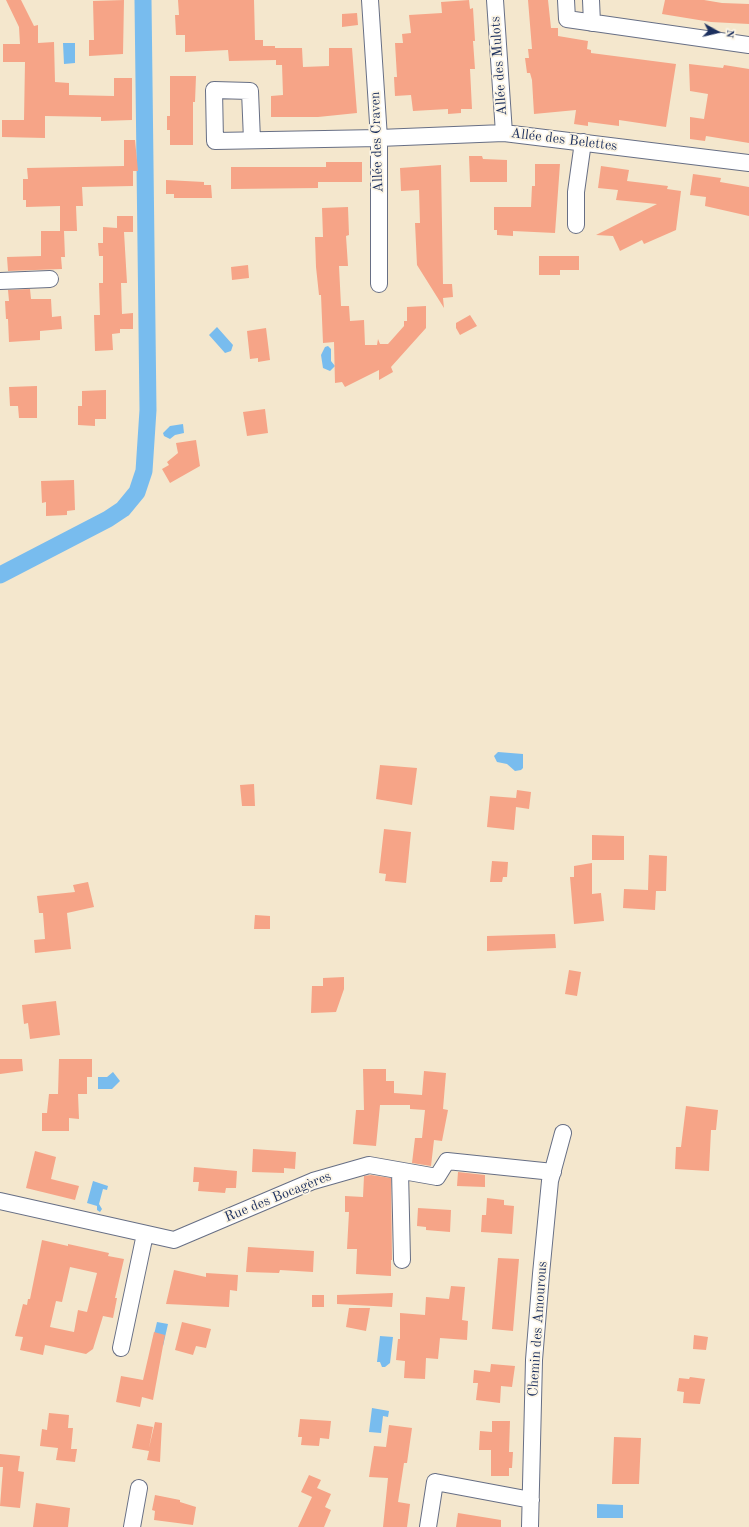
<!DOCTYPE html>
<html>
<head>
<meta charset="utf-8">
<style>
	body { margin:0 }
	#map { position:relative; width:749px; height:1527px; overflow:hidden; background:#f4e7cd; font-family:"Old Standard TT",serif }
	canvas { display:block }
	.north { position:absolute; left:697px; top:12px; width:40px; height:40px; -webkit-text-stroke:3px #fcf5e5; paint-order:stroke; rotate:98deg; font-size:11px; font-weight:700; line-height:16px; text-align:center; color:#1b2f5e }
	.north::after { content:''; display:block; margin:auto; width:14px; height:18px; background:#1b2f5e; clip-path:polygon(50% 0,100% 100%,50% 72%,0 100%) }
</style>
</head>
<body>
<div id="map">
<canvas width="749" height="1527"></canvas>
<div class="north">N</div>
</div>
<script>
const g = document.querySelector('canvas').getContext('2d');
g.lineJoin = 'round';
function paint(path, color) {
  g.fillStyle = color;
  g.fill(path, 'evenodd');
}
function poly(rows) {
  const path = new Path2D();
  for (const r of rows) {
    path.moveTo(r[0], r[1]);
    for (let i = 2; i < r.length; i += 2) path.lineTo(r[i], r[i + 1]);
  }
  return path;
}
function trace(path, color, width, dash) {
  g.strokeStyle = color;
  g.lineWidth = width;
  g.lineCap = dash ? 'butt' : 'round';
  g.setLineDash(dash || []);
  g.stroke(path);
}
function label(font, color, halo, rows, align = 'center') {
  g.font = font + ' "Old Standard TT",serif';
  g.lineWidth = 3.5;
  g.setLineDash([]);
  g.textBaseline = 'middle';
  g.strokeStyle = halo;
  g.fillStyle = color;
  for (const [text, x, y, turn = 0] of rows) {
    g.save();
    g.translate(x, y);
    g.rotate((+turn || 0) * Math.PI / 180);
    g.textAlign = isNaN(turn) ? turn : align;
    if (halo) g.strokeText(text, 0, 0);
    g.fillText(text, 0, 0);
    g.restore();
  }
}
paint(poly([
	[63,43,75,43,75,63,64,64],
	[217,327,233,345,231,351,225,353,209,335],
	[328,346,331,349,331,361,335,366,330,371,323,368,321,355,325,347],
	[183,424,184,433,175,435,170,439,164,436,163,433,170,426],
	[498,752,523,754,523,768,521,770,515,771,507,764,497,762,494,756],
	[113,1072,120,1081,112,1089,98,1089,98,1077,107,1077],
	[93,1181,108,1186,107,1190,103,1189,99,1204,102,1209,100,1212,97,1210,97,1206,87,1203],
	[157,1322,168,1324,163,1346,152,1343],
	[380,1336,393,1337,390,1363,385,1367,382,1367,380,1362,377,1362],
	[372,1408,389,1411,388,1417,383,1416,381,1433,369,1432],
	[597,1504,623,1505,623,1518,597,1518]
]), '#78bcee');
trace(poly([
	[0,575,108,519,123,509,137,492,144,471,148,410,143,0]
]), '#78bcee', 17);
paint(poly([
	[6,0,21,0,34,26,38,25,38,43,54,42,55,82,69,83,69,95,114,96,114,78,132,78,132,120,101,121,101,117,45,116,45,138,2,137,2,120,24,120,25,62,3,62,3,44,20,44,19,27],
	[124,0,123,54,89,56,89,40,94,40,93,1],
	[178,0,254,0,255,40,263,40,263,46,275,46,275,54,275,48,302,48,303,67,329,66,329,48,352,48,357,113,318,117,271,117,271,96,283,95,282,65,276,65,276,60,229,61,228,50,185,52,185,35,176,35,175,15,179,15],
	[469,0,470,9,473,8,475,41,473,41,475,69,470,69,472,109,461,109,461,113,448,114,448,109,413,111,411,95,395,96,394,77,397,77,395,43,403,43,402,34,411,33,409,15,442,13,441,2],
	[528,0,548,0,551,28,558,28,558,36,588,41,587,49,591,50,591,53,676,64,666,127,619,120,619,126,588,122,588,126,574,124,576,110,534,114,532,80,530,73,527,73,525,58,529,58,528,49,532,49],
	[665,0,704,0,722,3,749,4,749,24,711,22,662,14],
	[357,13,358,25,342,27,342,14],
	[689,64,723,68,724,65,749,69,749,143,706,136,705,141,690,139,690,117,704,119,708,94,690,91],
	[170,76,196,76,195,102,193,102,193,145,170,145,170,130,167,130,167,116,170,116],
	[124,140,135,140,138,171,133,171,133,186,82,187,83,206,76,206,77,231,64,231,65,257,61,257,62,269,8,271,7,257,41,256,41,231,60,231,60,206,26,207,26,200,23,200,23,179,28,179,27,168,124,166],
	[469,156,482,156,483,159,507,160,507,182,470,182],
	[326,162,362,162,362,182,318,182,318,188,231,189,231,167,326,167],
	[535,164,560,164,555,233,513,231,513,236,497,235,497,230,494,230,494,207,531,207,532,186,535,186],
	[441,165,443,284,452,284,453,297,443,298,444,308,417,265,415,223,420,223,419,190,401,191,400,168],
	[601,166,629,170,627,181,668,186,667,189,681,191,676,230,644,244,642,240,620,251,613,236,596,235,657,204,616,200,618,190,598,188],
	[693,174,721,178,720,182,749,187,749,216,705,206,706,197,690,195],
	[166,180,204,182,204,185,211,185,212,198,174,198,174,194,166,194],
	[348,207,349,235,346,236,348,266,339,266,341,306,349,306,350,321,364,320,365,345,377,345,378,339,380,344,388,344,404,326,404,321,407,321,407,307,426,306,426,328,391,367,393,372,379,380,379,370,345,387,342,382,335,383,334,342,323,343,321,295,319,295,316,267,315,237,323,237,322,208],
	[117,216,133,216,133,232,124,232,127,283,121,283,122,314,133,313,133,329,120,329,120,333,112,334,113,350,95,351,94,315,100,315,99,283,103,283,103,256,99,256,98,243,103,243,103,227,117,228],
	[539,256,579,256,579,270,560,270,560,275,539,275],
	[248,265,249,278,232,280,231,267],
	[30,289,31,299,51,299,52,317,61,316,62,329,40,331,40,340,9,342,8,319,6,319,5,301,9,301,8,290],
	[470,315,477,326,460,335,456,328,456,323],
	[266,328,270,360,258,362,258,358,250,359,247,331],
	[37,386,37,418,19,418,18,406,10,406,9,387],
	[106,390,106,419,95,419,95,426,78,425,78,406,82,406,82,391],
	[265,409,268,433,247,436,243,412],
	[196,440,200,466,170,483,162,469,169,465,167,462,178,453,176,443],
	[74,480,75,510,67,511,67,515,46,516,46,502,42,503,41,481],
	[380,765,417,768,412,805,376,799],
	[254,784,255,806,242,806,240,785],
	[517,790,531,792,529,809,516,807,514,830,487,827,490,796,516,798],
	[384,829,411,832,406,883,385,881,386,874,379,873],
	[592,835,624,836,624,860,592,860],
	[649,855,667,856,666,891,656,891,655,910,623,908,624,889,648,890],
	[492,861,508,862,507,877,503,877,502,882,490,882],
	[592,863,592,894,601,893,604,921,574,924,570,877,574,877,574,866],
	[88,882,94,907,67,913,71,949,35,953,34,940,45,939,43,913,39,913,37,896,75,892,73,885],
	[255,915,270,916,270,929,254,929],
	[555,934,556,948,487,951,487,936],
	[569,970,581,972,577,996,565,994],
	[344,977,344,989,336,1012,311,1013,312,986,323,986,323,978],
	[56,1001,60,1035,30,1039,28,1023,24,1024,22,1005],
	[0,1059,22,1059,23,1071,0,1074],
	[59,1059,92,1059,92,1077,87,1077,87,1094,78,1094,79,1119,69,1118,69,1131,42,1131,42,1113,47,1113,49,1094,58,1094],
	[363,1069,386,1069,386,1081,394,1081,394,1093,422,1095,424,1071,446,1073,443,1109,448,1110,442,1141,434,1140,431,1166,412,1163,415,1138,422,1138,425,1110,410,1109,410,1105,380,1105,376,1146,353,1144,356,1110,364,1110],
	[686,1106,718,1110,716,1130,711,1130,709,1171,675,1169,676,1147,681,1147],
	[253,1149,296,1152,295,1169,284,1168,284,1173,252,1172],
	[35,1151,56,1157,51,1179,79,1186,75,1200,26,1188],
	[194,1167,237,1171,236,1188,226,1188,225,1193,198,1191,199,1182,193,1182],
	[458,1172,485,1175,485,1187,457,1186],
	[371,1175,391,1178,392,1260,391,1260,391,1276,356,1274,357,1249,347,1249,349,1212,345,1212,345,1196,363,1197,364,1176],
	[487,1198,504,1200,504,1205,514,1206,512,1234,481,1232,482,1215,486,1215],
	[418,1208,451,1210,450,1232,426,1230,426,1227,417,1226],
	[42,1240,68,1246,68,1244,109,1253,108,1256,124,1259,115,1298,117,1298,113,1318,103,1316,93,1349,86,1354,45,1345,43,1355,20,1350,23,1337,15,1336,23,1304,27,1305,28,1299,30,1299],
	[70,1267,97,1273,87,1312,78,1310,74,1332,50,1327,56,1301,62,1302],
	[248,1247,314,1251,313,1272,280,1270,279,1273,246,1272],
	[498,1258,519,1259,513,1331,492,1329],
	[174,1270,206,1277,206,1273,238,1275,237,1291,230,1290,229,1307,166,1304],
	[451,1286,465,1287,462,1320,468,1321,467,1340,440,1338,438,1359,426,1358,425,1379,404,1378,405,1361,396,1360,398,1339,400,1339,400,1313,425,1315,426,1297,449,1299],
	[393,1293,392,1307,337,1304,337,1295],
	[312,1295,324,1295,324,1307,312,1307],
	[349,1308,370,1308,366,1331,346,1327],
	[182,1322,211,1329,206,1348,196,1346,193,1355,175,1350],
	[154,1332,165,1335,153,1400,142,1397,140,1407,116,1402,121,1376,143,1380],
	[694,1335,708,1337,706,1350,693,1349],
	[491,1364,515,1366,512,1387,501,1386,500,1403,476,1400,478,1383,473,1383,474,1370,490,1372],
	[690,1377,705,1379,700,1404,683,1403,684,1392,677,1391,679,1378,689,1379],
	[49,1413,69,1415,68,1428,73,1428,71,1449,77,1449,75,1462,56,1460,58,1448,40,1446,42,1429,47,1430],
	[300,1419,331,1421,329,1439,320,1438,319,1446,301,1445,302,1437,298,1437],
	[492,1421,510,1421,509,1452,513,1452,512,1468,509,1468,509,1476,491,1476,491,1450,479,1450,480,1431,492,1432],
	[155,1422,162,1423,160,1462,147,1460,149,1451,132,1448,137,1424,153,1427,149,1448],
	[389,1425,412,1428,407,1463,404,1463,398,1502,410,1504,407,1527,383,1527,388,1478,369,1477,374,1446,386,1447],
	[614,1437,641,1438,639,1484,612,1484],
	[0,1454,20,1456,18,1471,24,1472,20,1508,0,1506,3,1467,0,1467],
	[309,1475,321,1480,317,1488,331,1494,325,1507,331,1510,324,1527,298,1527,312,1497,301,1492],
	[155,1495,180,1500,180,1502,196,1507,193,1525,154,1520,155,1511,152,1510],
	[36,1503,70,1508,68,1527,33,1527],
	[458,1513,501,1520,501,1527,456,1527]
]), '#f6a487');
const street = poly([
	[370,0,379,138,379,284],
	[495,0,504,133],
	[566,0,567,19,749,45],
	[591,0,592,23],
	[252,140,250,91,214,90,215,141,379,138,504,133,749,163],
	[576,225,576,192,583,142],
	[0,281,50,279],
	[400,1171,402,1260],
	[0,1201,174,1240,313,1181,369,1165,437,1177,447,1161,553,1172],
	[121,1348,145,1234],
	[132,1527,139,1488],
	[428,1527,435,1482,531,1500],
	[530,1527,534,1360,541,1274,550,1181,563,1133]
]);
trace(street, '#676f85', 18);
trace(street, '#fff', 16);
label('14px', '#1b2f5e', '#fcf5e5', [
	["Allée des Mulots",499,66,-94],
	["Allée des Belettes",564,140,7],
	["Allée des Craven",377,142,-92],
	["Rue des Bocagères",278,1197,-22],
	["Chemin des Amourous",538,1329,-86]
]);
</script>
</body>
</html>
